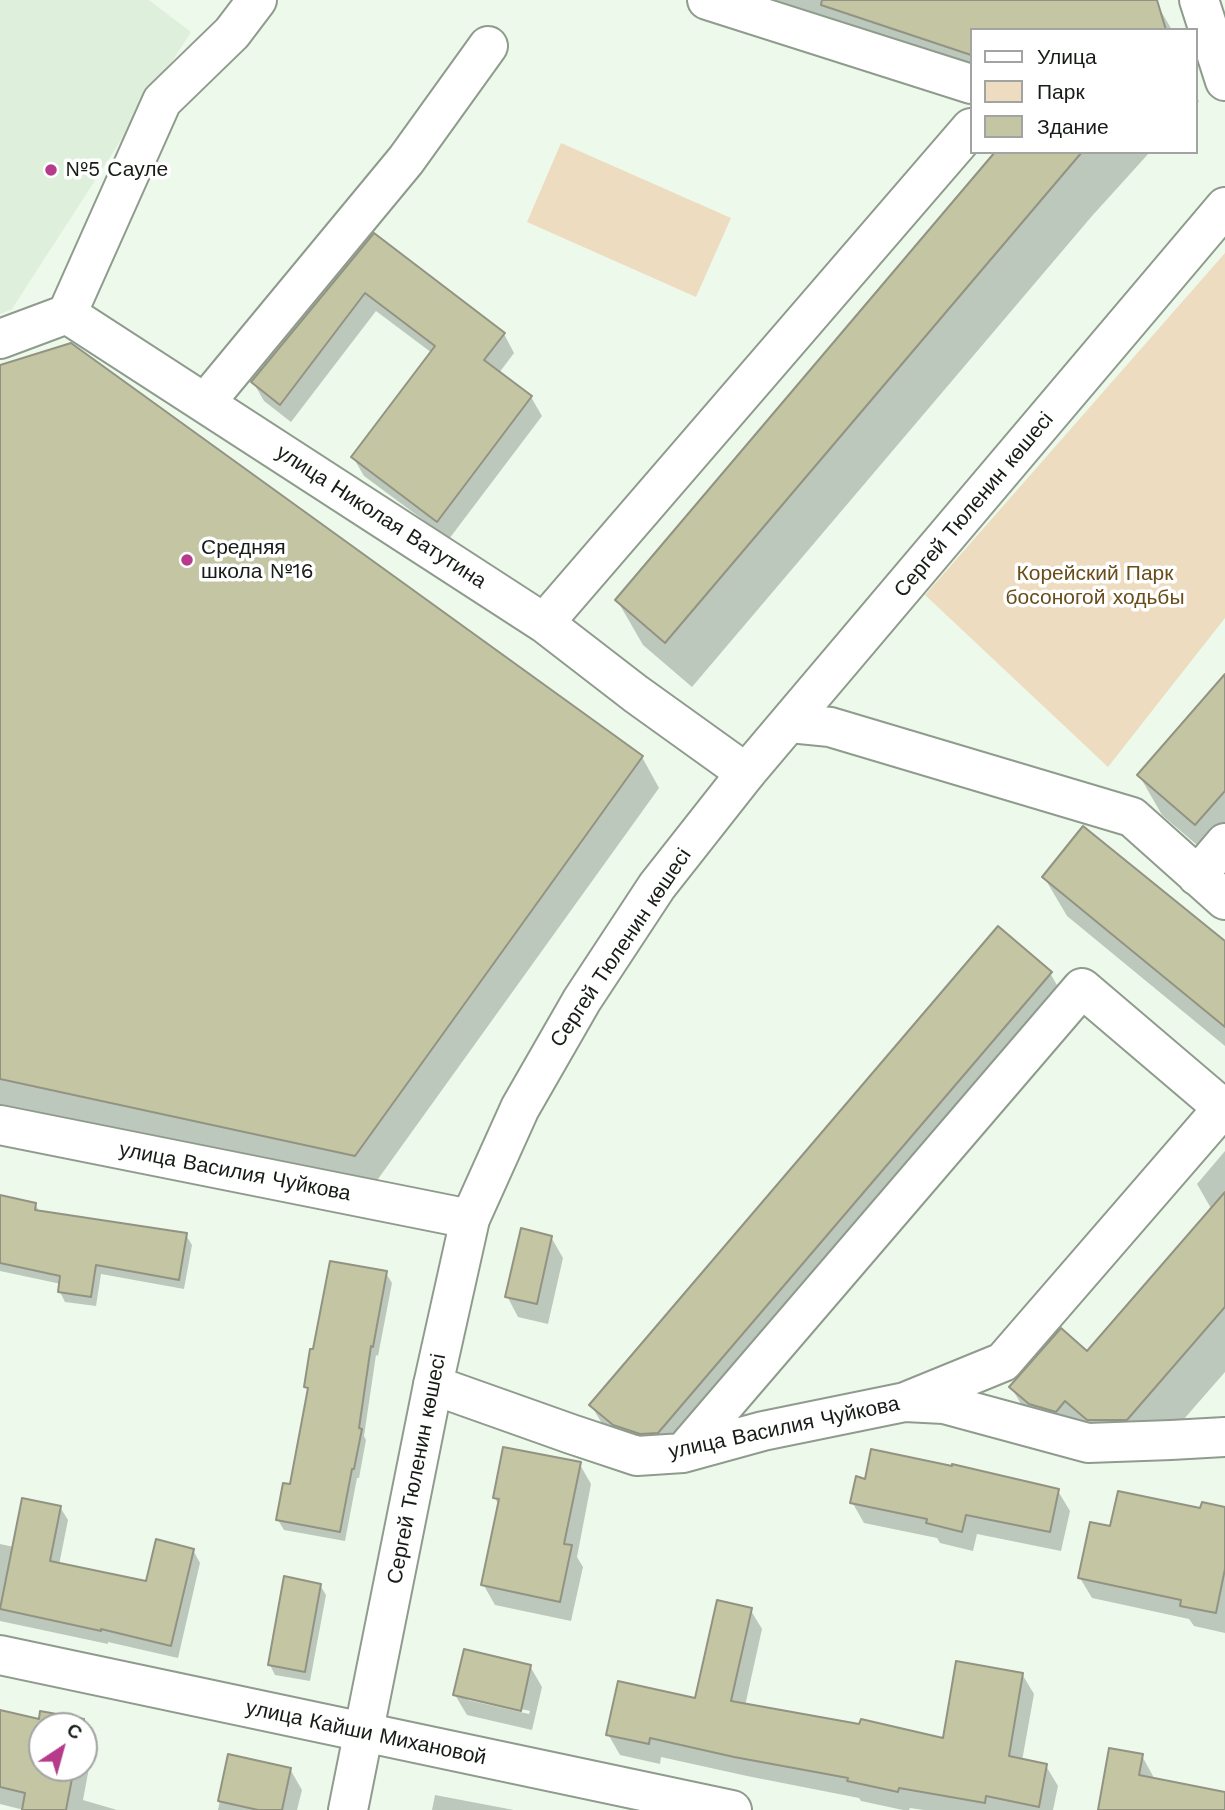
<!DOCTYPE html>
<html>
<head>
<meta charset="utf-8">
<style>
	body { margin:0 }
	#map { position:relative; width:1225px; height:1810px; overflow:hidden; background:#edfaeb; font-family:"Work Sans",sans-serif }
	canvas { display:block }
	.legend { position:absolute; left:970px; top:28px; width:228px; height:126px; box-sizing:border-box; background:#fff; border:2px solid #a2a4a2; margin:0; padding:9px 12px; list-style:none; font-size:21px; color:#171c16 }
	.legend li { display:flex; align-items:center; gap:14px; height:35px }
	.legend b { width:35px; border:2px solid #a2a4a2 }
	.north { position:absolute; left:28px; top:1712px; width:70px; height:70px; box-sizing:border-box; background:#fff; border:2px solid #a2a4a2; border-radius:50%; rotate:36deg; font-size:19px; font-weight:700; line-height:28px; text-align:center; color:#171c16 }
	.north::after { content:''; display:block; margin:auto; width:24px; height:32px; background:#b63b8b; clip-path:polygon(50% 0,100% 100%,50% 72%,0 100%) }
</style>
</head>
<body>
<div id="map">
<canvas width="1225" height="1810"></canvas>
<ul class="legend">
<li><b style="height:9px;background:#fff"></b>Улица</li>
<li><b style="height:19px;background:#eedcc0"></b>Парк</li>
<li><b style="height:19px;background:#c3c5a3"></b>Здание</li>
</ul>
<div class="north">С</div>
</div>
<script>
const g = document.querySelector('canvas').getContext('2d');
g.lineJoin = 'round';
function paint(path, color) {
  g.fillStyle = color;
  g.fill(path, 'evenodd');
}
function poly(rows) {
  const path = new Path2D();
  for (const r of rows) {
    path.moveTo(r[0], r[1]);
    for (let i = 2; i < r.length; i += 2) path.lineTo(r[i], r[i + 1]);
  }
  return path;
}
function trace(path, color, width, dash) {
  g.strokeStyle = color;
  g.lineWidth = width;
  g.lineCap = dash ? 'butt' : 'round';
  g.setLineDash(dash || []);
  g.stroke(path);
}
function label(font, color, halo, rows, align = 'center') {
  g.font = font + ' "Work Sans",sans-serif';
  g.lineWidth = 7;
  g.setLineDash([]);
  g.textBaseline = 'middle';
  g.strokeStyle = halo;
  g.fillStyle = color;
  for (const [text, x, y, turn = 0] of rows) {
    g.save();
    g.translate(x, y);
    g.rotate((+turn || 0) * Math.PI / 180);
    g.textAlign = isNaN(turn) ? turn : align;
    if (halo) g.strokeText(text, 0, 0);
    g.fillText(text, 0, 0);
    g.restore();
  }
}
paint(poly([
	[0,0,149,0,191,32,12,309,0,314]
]), '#def0db');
paint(poly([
	[561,143,731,218,696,297,527,222],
	[1225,253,1225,618,1108,767,925,595]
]), '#eedcc0');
paint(poly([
	[695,0,1153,0,1155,1,1172,30,971,30,971,90],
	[1195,90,1199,102,1195,103],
	[998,152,1150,152,1092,216,692,687,643,645,617,600],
	[374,235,504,334,514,353,499,373,531,397,542,416,449,539,364,476,353,457,432,353,376,311,291,422,264,401,253,382],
	[0,367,642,757,659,788,373,1186,0,1105],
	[1225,677,1225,855,1218,863,1162,815,1139,775],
	[1044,877,1225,944,1225,1046,1067,916],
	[1050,973,1073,1013,663,1473,614,1444,591,1405],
	[1225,1151,1225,1372,1150,1458,1034,1426,1011,1387,1087,1354,1212,1210,1197,1184],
	[0,1197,35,1204,40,1213,186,1235,192,1245,184,1289,101,1274,96,1306,65,1302,60,1292,61,1284,0,1271],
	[551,1237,563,1258,548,1324,518,1317,507,1296],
	[386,1273,392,1283,378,1356,376,1355,364,1436,366,1440,359,1478,357,1478,345,1541,284,1530,278,1520,292,1486,309,1391,306,1387],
	[579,1463,591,1484,577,1557,583,1567,571,1621,495,1605,483,1584,499,1506,495,1498],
	[866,1481,1058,1491,1070,1511,1061,1551,977,1534,973,1551,940,1543,937,1538,864,1523,852,1502],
	[60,1507,68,1520,59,1565,147,1583,193,1550,200,1563,178,1658,108,1642,108,1644,0,1621,0,1544,14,1547],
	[1225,1509,1225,1633,1194,1626,1189,1619,1092,1598,1080,1578,1112,1529,1202,1510],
	[320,1585,326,1595,310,1681,275,1675,270,1665],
	[750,1609,762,1629,745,1706,945,1740,1022,1674,1034,1694,1022,1761,1046,1766,1058,1786,1053,1810,924,1810,910,1808,909,1810,903,1810,861,1801,859,1798,747,1776,661,1757,660,1764,620,1755,608,1734,697,1700],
	[530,1666,542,1687,532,1730,467,1715,455,1695],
	[468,1697,530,1711,529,1714,468,1700],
	[0,1712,40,1721,83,1721,94,1741,83,1800,117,1810,24,1810,0,1804],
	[42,1726,84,1726,84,1768,42,1768],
	[229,1756,290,1769,302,1790,297,1810,218,1810],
	[1142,1756,1153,1776,1153,1780,1225,1794,1225,1810,1099,1810],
	[435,1795,514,1810,432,1810]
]), '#0003');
const building = poly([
	[822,0,1157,0,1166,30,971,30,971,55,821,5,822,0],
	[995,152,1082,152,665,643,615,600,995,152],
	[374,233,505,333,484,360,532,396,437,522,351,457,435,346,365,293,280,405,251,382,374,233],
	[71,343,643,756,355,1156,0,1079,0,365,71,343],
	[1225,674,1225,791,1195,825,1137,775,1225,674],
	[1083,826,1225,941,1225,1027,1042,877,1083,826],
	[998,926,1052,972,658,1433,640,1434,613,1425,589,1405,998,926],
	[1225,1192,1225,1307,1127,1420,1087,1420,1065,1401,1056,1412,1029,1404,1009,1387,1061,1328,1087,1351,1225,1192],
	[0,1195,36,1203,35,1210,187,1233,179,1280,96,1265,91,1297,58,1292,60,1276,0,1263,0,1195],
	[521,1228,552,1236,537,1304,505,1297,521,1228],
	[330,1261,387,1271,373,1347,371,1346,359,1428,362,1429,354,1469,352,1469,340,1532,276,1520,283,1483,290,1484,308,1388,304,1387,310,1349,313,1349,330,1261],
	[503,1447,581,1462,564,1544,572,1545,560,1602,481,1585,499,1499,493,1498,503,1447],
	[871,1449,952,1466,952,1464,1059,1489,1050,1532,966,1515,962,1532,926,1523,927,1519,850,1503,856,1476,865,1479,871,1449],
	[1118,1491,1200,1508,1202,1502,1225,1507,1225,1569,1216,1613,1180,1606,1181,1600,1078,1578,1090,1522,1110,1526,1118,1491],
	[22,1498,61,1506,50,1561,146,1581,156,1539,194,1549,171,1646,101,1629,101,1631,0,1609,22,1498],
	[284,1576,321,1584,305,1672,268,1665,284,1576],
	[717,1600,752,1608,731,1701,859,1724,861,1719,943,1738,956,1661,1023,1673,1009,1756,1047,1764,1039,1807,986,1796,985,1803,899,1788,898,1792,847,1781,848,1778,734,1757,650,1738,649,1744,606,1735,618,1681,695,1698,717,1600],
	[464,1649,531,1665,521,1711,453,1695,464,1649],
	[0,1710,39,1719,40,1711,84,1719,82,1726,42,1726,42,1768,74,1768,66,1810,22,1810,25,1793,0,1787,0,1710],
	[1109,1748,1143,1754,1139,1775,1225,1792,1225,1810,1098,1810,1109,1748],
	[228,1754,291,1768,282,1810,258,1810,218,1801,228,1754]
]);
paint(building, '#c3c5a3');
trace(building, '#929382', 2);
const minor = poly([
	[707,0,971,84],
	[1199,0,1225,81],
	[67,314,162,101,232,33,257,0],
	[0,339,67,314,544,623,636,694,746,773],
	[205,403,406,160,488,46],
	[544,623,971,128],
	[790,723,830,727,1132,817,1225,900],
	[1197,876,1225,843],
	[0,1125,470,1219],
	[433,1385,571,1434,637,1456,683,1453,763,1431,905,1402,944,1404,1088,1443,1171,1440,1225,1437],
	[683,1453,1082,988,1223,1108,1003,1362,905,1402],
	[0,1655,732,1810]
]);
const major = poly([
	[348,1810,433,1385,470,1219,520,1108,582,1000,657,886,746,773,1225,207]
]);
trace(minor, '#8f9b8d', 42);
trace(major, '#8f9b8d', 42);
trace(minor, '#fff', 38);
trace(major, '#fff', 38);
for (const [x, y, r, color] of [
	[51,170,7,"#b63b8b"],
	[187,560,7,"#b63b8b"]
]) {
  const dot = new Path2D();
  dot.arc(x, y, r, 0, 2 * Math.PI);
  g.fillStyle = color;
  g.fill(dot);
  trace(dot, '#fff', 2.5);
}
label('21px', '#171c16', '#fff', [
	["№5 Сауле",65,170],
	["Средняя",201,548],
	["школа №16",201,572]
], 'left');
label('21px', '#171c16', '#fff', [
	["Сергей Тюленин көшесі",974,505,-50],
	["улица Николая Ватутина",381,517,33],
	["Сергей Тюленин көшесі",621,948,-56],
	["улица Василия Чуйкова",235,1172,11],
	["улица Василия Чуйкова",784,1428,-12],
	["Сергей Тюленин көшесі",417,1469,-79],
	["улица Кайши Михановой",366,1733,12]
]);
label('21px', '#694d1b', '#fff', [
	["Корейский Парк",1095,574],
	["босоногой ходьбы",1095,598]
]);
</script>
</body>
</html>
